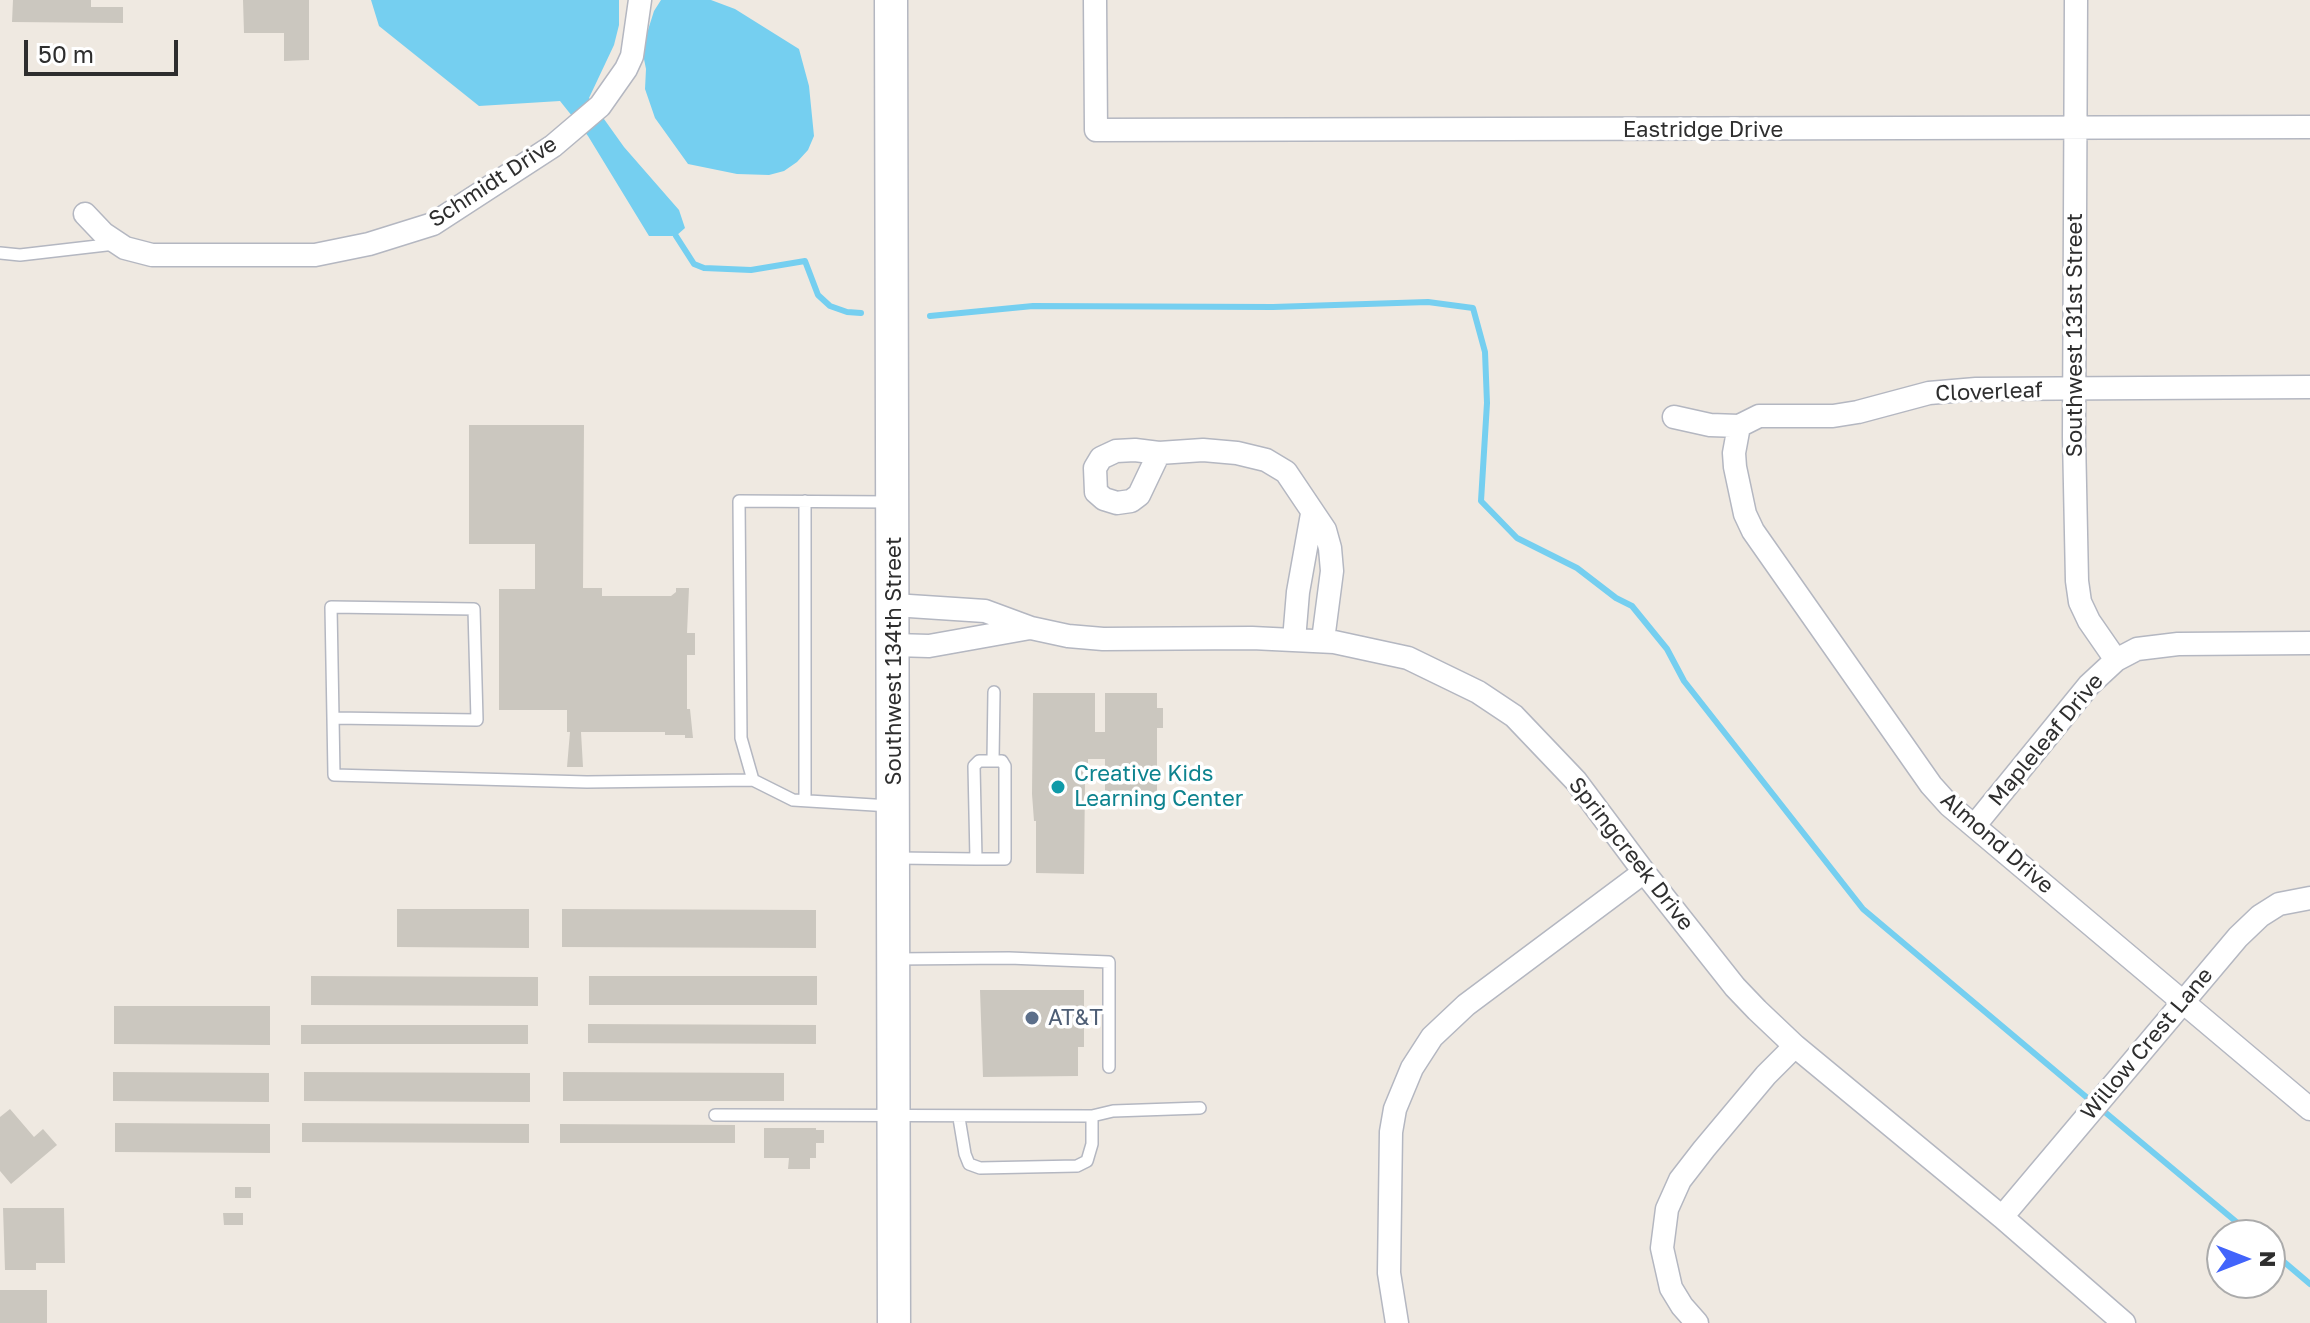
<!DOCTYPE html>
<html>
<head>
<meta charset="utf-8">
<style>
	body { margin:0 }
	#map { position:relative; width:2310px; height:1323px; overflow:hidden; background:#efe9e1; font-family:"Golos Text",sans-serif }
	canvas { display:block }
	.north { position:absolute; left:2206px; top:1219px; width:80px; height:80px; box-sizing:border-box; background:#fff; border:2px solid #ababab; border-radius:50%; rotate:90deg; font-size:22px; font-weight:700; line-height:32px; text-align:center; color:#2e2e2e }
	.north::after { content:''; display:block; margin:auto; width:28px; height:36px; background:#4264fb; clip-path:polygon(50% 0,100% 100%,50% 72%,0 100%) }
	.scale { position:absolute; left:24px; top:40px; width:154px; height:36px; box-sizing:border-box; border:4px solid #2e2e2e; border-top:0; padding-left:10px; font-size:24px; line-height:28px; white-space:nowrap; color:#2e2e2e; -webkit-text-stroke:6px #fff; paint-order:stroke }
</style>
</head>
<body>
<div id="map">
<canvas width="2310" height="1323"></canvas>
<div class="north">N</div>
<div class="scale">50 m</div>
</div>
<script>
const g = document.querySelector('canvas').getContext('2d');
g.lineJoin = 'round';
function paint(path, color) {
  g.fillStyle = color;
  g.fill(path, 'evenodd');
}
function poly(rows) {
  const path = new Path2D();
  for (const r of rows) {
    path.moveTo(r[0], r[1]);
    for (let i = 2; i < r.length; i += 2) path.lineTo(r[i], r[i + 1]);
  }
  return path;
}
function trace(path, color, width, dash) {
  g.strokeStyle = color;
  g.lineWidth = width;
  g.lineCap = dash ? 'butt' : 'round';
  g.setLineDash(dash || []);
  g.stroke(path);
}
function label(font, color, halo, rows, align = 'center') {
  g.font = font + ' "Golos Text",sans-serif';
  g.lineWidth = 7;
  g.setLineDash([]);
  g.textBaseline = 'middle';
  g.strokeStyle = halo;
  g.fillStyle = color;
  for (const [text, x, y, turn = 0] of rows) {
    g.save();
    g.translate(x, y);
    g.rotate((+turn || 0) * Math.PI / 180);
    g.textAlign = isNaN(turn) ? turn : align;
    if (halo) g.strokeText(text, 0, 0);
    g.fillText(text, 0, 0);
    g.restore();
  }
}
paint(poly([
	[371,0,619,0,619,25,614,45,589,98,624,147,679,210,685,228,676,236,649,236,588,136,560,101,479,106,379,26],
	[661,0,711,0,735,9,799,49,809,86,814,136,808,150,797,162,784,171,769,175,737,174,688,164,655,118,645,89,646,69,642,49,654,11]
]), '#75cff0');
trace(poly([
	[676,236,694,264,704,268,751,270,805,261,818,295,830,306,847,312,861,313],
	[930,316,1033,306,1273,307,1428,302,1473,308,1485,352,1487,403,1481,501,1517,538,1577,568,1616,598,1632,606,1667,649,1684,681,1863,909,2091,1101],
	[2100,1108,2252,1235],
	[2270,1250,2310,1284]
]), '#75cff0', 6);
paint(poly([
	[13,0,91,0,91,7,123,7,123,23,12,22],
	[243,0,309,0,309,60,284,61,284,33,244,33],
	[469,425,584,425,583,588,602,588,602,596,671,596,676,592,676,588,689,588,687,633,695,633,695,655,687,655,687,709,690,709,693,738,685,738,685,735,665,735,665,732,581,732,583,767,567,767,570,732,567,732,567,710,499,710,499,589,535,589,535,544,469,544],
	[1033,693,1095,693,1095,732,1105,732,1105,693,1157,693,1157,708,1163,708,1163,728,1157,728,1157,794,1105,794,1105,759,1088,759,1088,780,1085,780,1084,874,1036,873,1036,821,1034,821,1032,794],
	[397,909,529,909,529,948,397,947],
	[562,909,816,910,816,948,562,947],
	[311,976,538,977,538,1006,311,1005],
	[589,976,817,976,817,1005,589,1005],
	[980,990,1084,990,1084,1047,1078,1047,1078,1076,983,1077],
	[114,1006,270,1006,270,1045,114,1044],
	[588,1024,816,1025,816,1044,588,1043],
	[301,1025,528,1025,528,1044,301,1044],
	[113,1072,269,1073,269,1102,113,1101],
	[304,1072,530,1073,530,1102,304,1101],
	[563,1072,784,1073,784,1101,563,1101],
	[10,1109,34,1137,43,1129,57,1145,11,1184,0,1171,0,1117],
	[115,1123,270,1124,270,1153,115,1152],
	[302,1123,529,1124,529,1143,302,1142],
	[560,1124,735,1125,735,1143,560,1143],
	[764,1128,816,1128,816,1130,824,1130,824,1143,816,1143,816,1158,810,1158,810,1169,788,1169,789,1158,764,1158],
	[235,1187,251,1187,251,1198,235,1198],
	[3,1208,64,1208,65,1263,36,1263,36,1270,5,1270],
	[223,1213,243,1213,243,1225,224,1225],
	[0,1290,47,1290,47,1323,0,1323]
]), '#cbc7bf');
const lane = poly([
	[0,253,20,255,115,244],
	[805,501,805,800],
	[333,718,477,720,474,609,331,607,333,718,334,775,587,782,753,780,793,800,890,806],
	[993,760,994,692],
	[753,780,741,738,739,501,889,502],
	[897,858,976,859,1005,859,1005,766,1002,761,979,761,974,766,976,859],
	[895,959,1009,958,1109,962,1109,1067],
	[715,1115,1092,1116,1113,1111,1200,1108],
	[959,1118,965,1154,969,1164,980,1168,1077,1166,1087,1161,1092,1144,1092,1116]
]);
const street = poly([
	[1095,0,1096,130,2310,127],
	[2076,0,2074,437,2077,581,2080,602,2089,621,2116,660],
	[85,214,104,234,125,248,152,255,315,255,369,244,433,224,553,146,600,106,626,69,632,56,640,0],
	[1674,417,1710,425,1739,426,1759,416,1833,416,1858,412,1929,393,1976,389,2310,387],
	[1739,426,1734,453,1735,467,1745,514,1753,531,1931,785,1949,805,2310,1109],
	[1159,453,1139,495,1131,501,1117,503,1104,499,1096,492,1095,468,1101,458,1116,451,1135,450,1159,453,1203,450,1237,453,1266,460,1286,472,1325,530,1330,548,1332,571,1323,640],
	[894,605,985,611,1031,628,1068,636,1103,639,1252,638,1334,642,1408,658,1478,692,1514,716,1576,781,1644,872,1735,987,1757,1010,1795,1046,2002,1217,2124,1323],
	[1294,640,1298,592,1312,514],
	[894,645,929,646,1030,628],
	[1975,825,2089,685,2116,660,2137,649,2178,644,2310,643],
	[2002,1217,2238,937,2260,916,2279,904,2310,898],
	[1397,1323,1389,1273,1391,1132,1395,1109,1412,1068,1432,1037,1466,1005,1644,872],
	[1697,1323,1682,1306,1671,1288,1662,1248,1667,1209,1680,1180,1704,1149,1766,1075,1795,1046]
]);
const secondary = poly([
	[891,0,894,1323]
]);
trace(lane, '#b4b7c1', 14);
trace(street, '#b4b7c1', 25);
trace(secondary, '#b4b7c1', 35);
trace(lane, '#fff', 11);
trace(street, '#fff', 22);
trace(secondary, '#fff', 32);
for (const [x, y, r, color] of [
	[1058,787,8,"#0f9aa8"],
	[1032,1018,8,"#5c6f8a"]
]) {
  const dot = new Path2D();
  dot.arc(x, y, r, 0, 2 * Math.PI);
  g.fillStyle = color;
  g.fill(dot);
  trace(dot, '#fff', 3);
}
label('22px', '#2e2e2e', '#fff', [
	["Eastridge Drive",1703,130],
	["Schmidt Drive",493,182,-33],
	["Southwest 131st Street",2075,335,-90],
	["Cloverleaf",1989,392,-2],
	["Southwest 134th Street",894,661,-90],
	["Mapleleaf Drive",2046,740,-50],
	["Almond Drive",1997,843,41],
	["Springcreek Drive",1631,854,52],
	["Willow Crest Lane",2147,1044,-50]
]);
label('22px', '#0d838f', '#fff', [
	["Creative Kids",1074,774],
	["Learning Center",1074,799]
], 'left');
label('22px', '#4e5e75', '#fff', [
	["AT&T",1048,1018]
], 'left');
</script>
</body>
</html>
